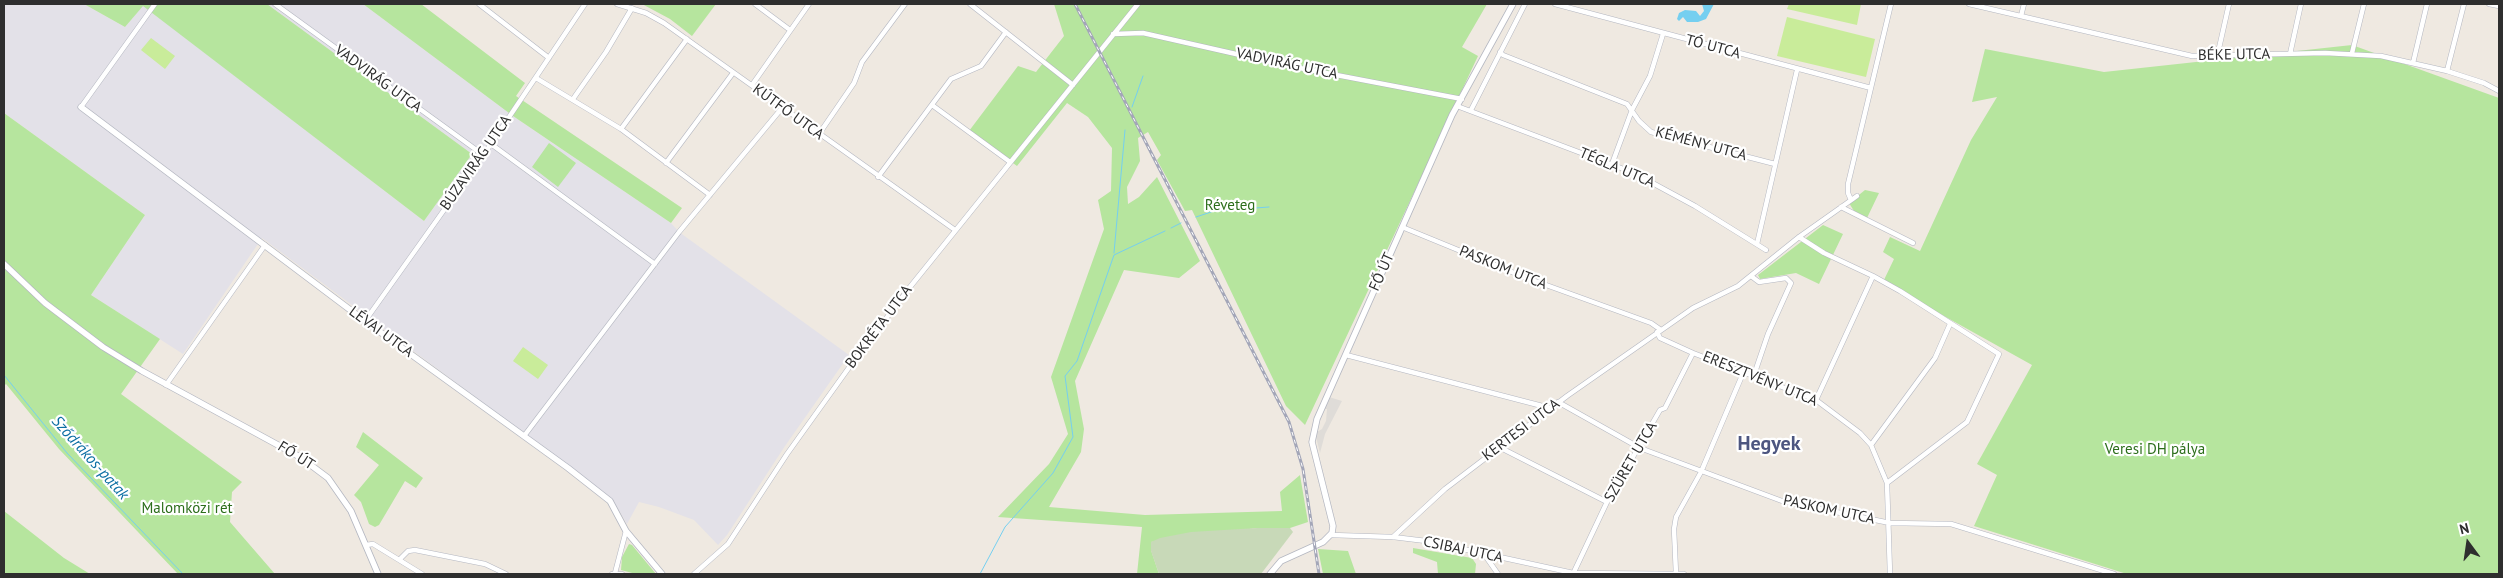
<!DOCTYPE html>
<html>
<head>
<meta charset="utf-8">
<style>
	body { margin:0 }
	#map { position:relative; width:2503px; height:578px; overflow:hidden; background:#efe9e1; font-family:"PT Sans",sans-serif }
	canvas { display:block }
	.frame { position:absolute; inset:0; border:5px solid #2e2e2e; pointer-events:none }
	.north { position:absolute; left:2443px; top:518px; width:50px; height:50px; -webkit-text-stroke:4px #fff; paint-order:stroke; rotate:346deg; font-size:14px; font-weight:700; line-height:20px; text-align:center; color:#2e2e2e }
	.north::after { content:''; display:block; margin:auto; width:18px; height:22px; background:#2e2e2e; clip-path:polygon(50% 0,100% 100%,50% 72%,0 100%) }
</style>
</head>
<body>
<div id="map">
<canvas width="2503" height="578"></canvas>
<div class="frame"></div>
<div class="north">N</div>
</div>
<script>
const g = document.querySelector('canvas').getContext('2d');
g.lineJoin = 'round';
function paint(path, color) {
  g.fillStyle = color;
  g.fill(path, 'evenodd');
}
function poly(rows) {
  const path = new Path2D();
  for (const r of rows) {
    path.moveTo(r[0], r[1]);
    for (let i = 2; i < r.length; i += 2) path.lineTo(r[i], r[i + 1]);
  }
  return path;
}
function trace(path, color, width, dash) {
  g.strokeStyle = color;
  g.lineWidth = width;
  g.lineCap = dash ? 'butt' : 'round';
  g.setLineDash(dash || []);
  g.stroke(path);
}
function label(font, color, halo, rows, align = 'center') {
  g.font = font + ' "PT Sans",sans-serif';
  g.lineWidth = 4.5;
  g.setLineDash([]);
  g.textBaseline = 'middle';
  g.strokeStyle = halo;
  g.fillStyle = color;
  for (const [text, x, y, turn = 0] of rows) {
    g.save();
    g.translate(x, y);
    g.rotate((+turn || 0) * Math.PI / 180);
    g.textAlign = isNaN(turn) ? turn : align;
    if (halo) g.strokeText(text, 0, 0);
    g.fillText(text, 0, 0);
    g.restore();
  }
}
paint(poly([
	[4,4,84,4,125,27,143,5,424,221,472,154,267,4,363,4,513,116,671,223,679,232,849,355,785,446,727,535,718,545,694,520,659,507,639,502,627,524,612,499,262,238,183,354,91,295,145,215,4,113]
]), '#e3e1e8');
paint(poly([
	[84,4,267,4,472,154,424,221,143,6,125,27],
	[363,4,421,4,525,83,516,96,682,208,671,223,513,116],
	[642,4,716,4,692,36,670,19],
	[1054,4,1487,4,1462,47,1478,56,1305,425,1286,406,1192,210,1185,211,1157,160,1161,155,1148,132,1138,138,1140,161,1127,187,1128,204,1139,197,1157,177,1200,261,1179,278,1124,270,1075,381,1084,429,1081,452,1049,507,1145,515,1282,511,1280,492,1300,475,1308,522,1290,528,1257,528,1151,542,1151,550,1159,574,1137,574,1142,527,998,517,1049,464,1068,434,1051,377,1104,229,1098,200,1111,191,1112,148,1088,117,1067,103,1017,166,969,131,1018,66,1036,72,1064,36],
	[2352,45,2499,98,2499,574,2127,574,1974,526,1997,475,1977,464,2032,365,1883,282,1894,259,1883,252,1890,237,1920,251,1971,140,1997,97,1972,102,1985,49,2104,72],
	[4,113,145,215,91,295,160,339,121,394,242,482,232,492,230,522,275,574,178,574,59,449,6,384,4,386],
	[549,143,576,163,558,187,532,167],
	[1865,190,1879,193,1867,218,1854,211,1849,203],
	[1823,225,1843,234,1819,284,1796,273,1760,279,1758,275],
	[363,432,423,478,416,488,405,481,379,525,375,527,369,524,361,502,354,495,379,465,356,447],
	[4,511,64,558,90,574,4,574],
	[629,544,632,545,656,574,636,574,621,570,622,557],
	[1413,548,1472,558,1476,564,1475,574,1438,574,1437,562,1413,553],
	[1318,549,1348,551,1356,574,1323,574]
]), '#b6e59e');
paint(poly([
	[1257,528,1290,528,1293,532,1261,574,1159,574,1151,551,1151,542,1160,538,1191,532]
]), '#c8d9b8');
paint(poly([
	[1789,4,1861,4,1857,25,1787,9],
	[1787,17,1875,39,1866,77,1777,56],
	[151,38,175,56,165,69,141,50],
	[523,347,548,365,538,379,513,361]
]), '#c9ec9a');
paint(poly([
	[1329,397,1342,401,1325,434,1320,453,1315,433,1322,429,1326,421,1327,409,1323,409]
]), '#dfdcd8');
paint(poly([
	[1702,4,1714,4,1706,19,1698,22,1687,22,1683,17,1679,21,1677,19,1679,13,1685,10,1696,11,1700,16,1704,11]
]), '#75cff0');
trace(poly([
	[1132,107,1143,76],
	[1196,217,1214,211,1269,207],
	[1171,228,1181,223],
	[1114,253,1125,130],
	[4,375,67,453,183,574],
	[980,574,1005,527,1053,473,1073,437,1065,376,1077,361,1114,255,1165,231]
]), '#75cff0', 1);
const street = poly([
	[275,4,482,154],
	[479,4,549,58],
	[617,4,646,13,664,23,955,230],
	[755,4,790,30],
	[970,4,1073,85],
	[1555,4,1871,88],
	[1969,4,2192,56,2325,53,2381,56,2447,71,2484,83,2499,91],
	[2489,4,2499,6],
	[2021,16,2024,4],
	[1113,34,1143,33,1289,66,1462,99],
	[1500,52,1503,55,1627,104,1639,121,1651,132,1775,164],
	[2352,53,2364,4],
	[2290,54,2301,4],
	[2217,57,2229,4],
	[2413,63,2427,4],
	[2447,71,2464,4],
	[536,78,621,129,710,195],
	[752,85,809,4],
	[573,99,606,52,632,8],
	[932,105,1010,162],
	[1457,106,1634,173,1695,206,1766,250],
	[81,107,155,4],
	[1471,110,1525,4],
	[621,129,687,39],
	[819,134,854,83,862,62,905,4],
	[491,144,655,264],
	[666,163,733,73],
	[1612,164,1632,110,1650,76,1663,34],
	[878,177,951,79,981,66,1006,32],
	[1851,200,1848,193,1848,184,1891,4],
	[1841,207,1913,243],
	[1402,227,1524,277,1651,323,1661,330],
	[1799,237,1824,253,1873,276,1900,291,1999,354,1967,422,1887,483],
	[1757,244,1797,70],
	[1751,276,1759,282,1786,278,1791,283,1768,334,1754,375],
	[365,321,491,144,585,4],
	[1657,332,1660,338,1693,353,1816,400,1860,433,1871,445,1887,483,1890,574],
	[1346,355,1550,408],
	[166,385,265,245],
	[1816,400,1873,276],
	[1558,402,1640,448,1782,501,1890,523,1951,524,2114,574],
	[524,436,679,232,782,108],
	[1871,445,1935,358,1950,324],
	[1499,447,1607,502],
	[1331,535,1393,537,1426,541,1573,573,1684,574],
	[1393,537,1445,489,1567,396,1693,308,1738,286,1799,237,1857,196],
	[366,545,373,544,422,574],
	[1484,554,1498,574],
	[400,559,408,551,415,550,485,564,506,574],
	[615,573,626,531],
	[612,574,622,574],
	[694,574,728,544,787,454,853,362,910,287,1138,4],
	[1573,574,1607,502,1660,410,1665,408,1693,353],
	[1676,574,1674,529,1676,517,1701,472,1744,371]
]);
const secondary = poly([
	[81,107,365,321,568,468,610,501,626,531,662,574],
	[4,264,45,303,103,347,142,371,300,457,328,478,351,511,378,574],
	[1270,574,1281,561,1323,542,1332,533,1333,526,1312,442,1317,419,1452,115,1513,4]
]);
trace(street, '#b4b7c1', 5.5);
trace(secondary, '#b4b7c1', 7);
trace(street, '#fff', 4.5);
trace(secondary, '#fff', 5.5);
const rail = poly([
	[1075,4,1289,422,1303,469,1319,574]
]);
trace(rail, '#a3a6b8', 3);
trace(rail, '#fff', 1, [4]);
label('15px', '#2e2e2e', '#fff', [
	["TÓ UTCA",1713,47,15],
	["BÉKE UTCA",2234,55,-1],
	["VADVIRÁG UTCA",1287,64,12],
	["VADVIRÁG UTCA",378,79,36],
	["KÚTFŐ UTCA",788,112,36],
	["KÉMÉNY UTCA",1701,144,15],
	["BÚZAVIRÁG UTCA",476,163,-55],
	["TÉGLA UTCA",1617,168,23],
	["PASKOM UTCA",1503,268,22],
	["FŐ ÚT",1382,272,-66],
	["BOKRÉTA UTCA",879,327,-53],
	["LÉVAI UTCA",381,332,36],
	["ERESZTVÉNY UTCA",1760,379,22],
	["KERTESI UTCA",1521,430,-37],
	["FŐ ÚT",296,456,32],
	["SZÜRET UTCA",1631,462,-60],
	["PASKOM UTCA",1829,510,12],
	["CSIBAJ UTCA",1463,550,12]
]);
label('15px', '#2c6e1b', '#fff', [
	["Réveteg",1230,206],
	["Veresi DH pálya",2155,450],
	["Malomközi rét",187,509]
]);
label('italic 16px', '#0d6fa3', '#fff', [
	["Sződrákos-patak",90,458,48]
]);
label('bold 20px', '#4d5680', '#fff', [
	["Hegyek",1769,444]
]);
</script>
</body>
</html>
